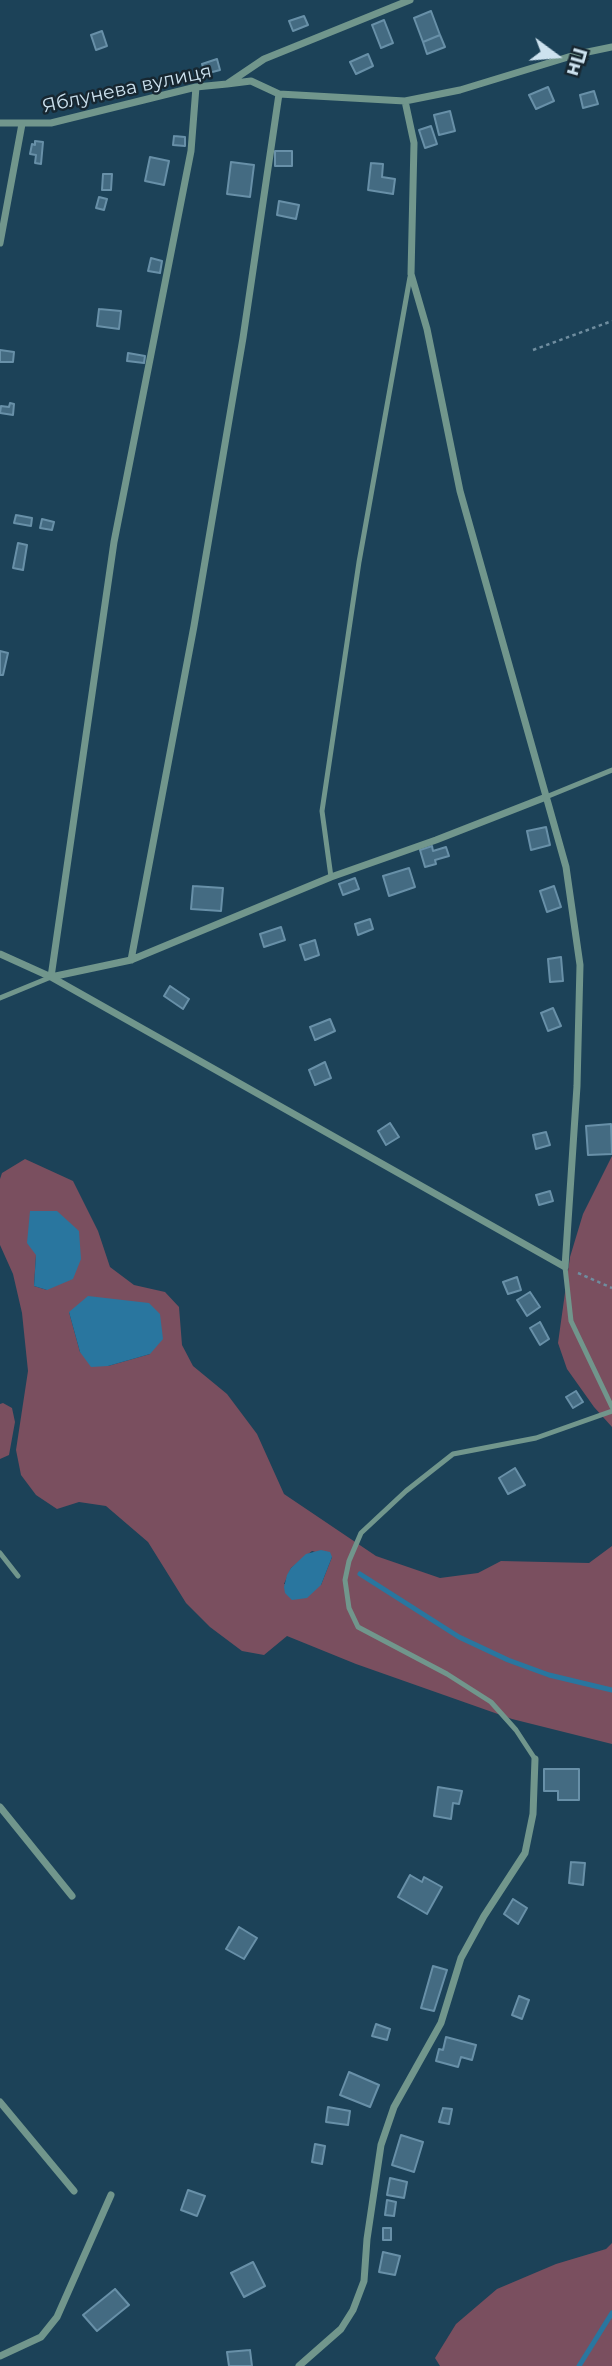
<!DOCTYPE html>
<html>
<head>
<meta charset="utf-8">
<style>
	body { margin:0 }
	#map { position:relative; width:612px; height:2366px; overflow:hidden; background:#1c4258; font-family:Montserrat,sans-serif }
	canvas { display:block }
	.north { position:absolute; left:521px; top:21px; width:70px; height:70px; -webkit-text-stroke:5px #172731; paint-order:stroke; rotate:106deg; font-size:19px; font-weight:700; line-height:28px; text-align:center; color:#cde2ef }
	.north::after { content:''; display:block; margin:auto; width:24px; height:32px; background:#cde2ef; clip-path:polygon(50% 0,100% 100%,50% 72%,0 100%) }
</style>
</head>
<body>
<div id="map">
<canvas width="612" height="2366"></canvas>
<div class="north">Пн</div>
</div>
<script>
const g = document.querySelector('canvas').getContext('2d');
g.lineJoin = 'round';
function paint(path, color) {
  g.fillStyle = color;
  g.fill(path, 'evenodd');
}
function poly(rows) {
  const path = new Path2D();
  for (const r of rows) {
    path.moveTo(r[0], r[1]);
    for (let i = 2; i < r.length; i += 2) path.lineTo(r[i], r[i + 1]);
  }
  return path;
}
function trace(path, color, width, dash) {
  g.strokeStyle = color;
  g.lineWidth = width;
  g.lineCap = dash ? 'butt' : 'round';
  g.setLineDash(dash || []);
  g.stroke(path);
}
function label(font, color, halo, rows, align = 'center') {
  g.font = font + ' Montserrat,sans-serif';
  g.lineWidth = 5;
  g.setLineDash([]);
  g.textBaseline = 'middle';
  g.strokeStyle = halo;
  g.fillStyle = color;
  for (const [text, x, y, turn = 0] of rows) {
    g.save();
    g.translate(x, y);
    g.rotate((+turn || 0) * Math.PI / 180);
    g.textAlign = isNaN(turn) ? turn : align;
    if (halo) g.strokeText(text, 0, 0);
    g.fillText(text, 0, 0);
    g.restore();
  }
}
paint(poly([
	[612,1156,612,1427,594,1407,567,1369,558,1343,570,1257,583,1214],
	[25,1159,73,1181,98,1231,110,1267,134,1285,165,1292,179,1307,182,1345,193,1366,227,1394,257,1434,284,1494,376,1556,440,1578,478,1573,501,1561,589,1563,612,1546,612,1744,512,1719,356,1664,287,1636,264,1655,242,1651,210,1627,186,1603,148,1542,106,1506,79,1502,57,1509,36,1495,21,1475,16,1450,28,1371,22,1313,13,1274,0,1245,0,1179,2,1173],
	[36,1255,47,1290,34,1286],
	[69,1312,150,1354,108,1366,80,1352],
	[312,1551,332,1557,321,1585,284,1584,291,1568],
	[3,1403,12,1408,15,1422,9,1455,0,1459,0,1404],
	[612,2243,612,2366,440,2366,435,2358,456,2324,497,2289,556,2264,606,2249]
]), '#7a4f5f');
paint(poly([
	[57,1211,79,1231,81,1259,73,1279,47,1290,34,1286,36,1255,27,1243,30,1211],
	[88,1296,149,1303,160,1314,163,1339,150,1354,108,1366,91,1367,80,1352,69,1312],
	[321,1550,330,1552,332,1557,321,1585,307,1598,292,1600,285,1593,284,1587,287,1575,291,1568,306,1554]
]), '#29769f');
trace(poly([
	[360,1574,459,1637,508,1660,549,1675,612,1690],
	[579,2366,612,2313]
]), '#29769f', 5);
const building = poly([
	[431,11,440,35,423,42,414,18,431,11],
	[304,16,308,25,293,31,289,21,304,16],
	[384,20,393,43,381,48,372,25,384,20],
	[102,31,107,46,96,50,91,35,102,31],
	[440,35,445,47,427,54,423,42,440,35],
	[368,54,373,66,356,74,350,62,368,54],
	[217,59,220,70,205,74,202,64,217,59],
	[548,87,554,101,536,109,529,95,548,87],
	[594,91,598,104,583,108,580,95,594,91],
	[450,111,455,131,439,135,434,115,450,111],
	[431,126,437,144,425,148,419,130,431,126],
	[174,136,185,137,185,146,173,145,174,136],
	[35,141,43,142,41,164,35,163,36,155,30,154,32,144,35,145,35,141],
	[275,151,292,151,292,166,275,166,275,151],
	[150,157,169,161,164,185,145,181,150,157],
	[231,162,254,165,250,197,227,194,231,162],
	[371,163,383,164,382,177,395,179,393,194,368,190,371,163],
	[103,174,112,174,111,190,102,190,103,174],
	[99,197,107,199,104,210,96,208,99,197],
	[279,201,299,205,296,219,277,215,279,201],
	[151,258,162,261,160,273,148,271,151,258],
	[99,309,121,311,119,329,97,326,99,309],
	[0,350,14,352,13,362,0,362,0,350],
	[128,353,145,356,144,363,127,361,128,353],
	[10,403,14,404,13,415,0,413,1,406,9,407,10,403],
	[16,515,32,518,31,526,14,523,16,515],
	[42,519,54,522,52,530,40,528,42,519],
	[18,543,27,545,23,570,13,568,18,543],
	[0,651,8,653,3,675,0,675,0,651],
	[546,827,550,845,531,850,527,831,546,827],
	[432,846,433,851,446,847,449,856,435,860,436,864,425,867,420,850,432,846],
	[409,868,415,887,389,896,383,876,409,868],
	[355,878,359,889,343,895,339,884,355,878],
	[193,886,223,888,221,911,191,909,193,886],
	[554,886,561,907,547,912,540,891,554,886],
	[370,919,373,929,358,935,355,924,370,919],
	[281,927,285,940,264,947,260,934,281,927],
	[315,940,319,955,305,960,300,945,315,940],
	[561,957,563,981,550,982,548,959,561,957],
	[170,986,189,999,183,1009,164,996,170,986],
	[553,1008,561,1026,548,1031,541,1013,553,1008],
	[330,1019,335,1031,315,1040,310,1027,330,1019],
	[325,1062,331,1078,315,1085,309,1070,325,1062],
	[390,1123,399,1137,386,1145,378,1131,390,1123],
	[611,1124,612,1154,588,1155,586,1126,611,1124],
	[546,1132,550,1145,536,1149,533,1135,546,1132],
	[550,1191,553,1201,539,1205,536,1195,550,1191],
	[517,1277,521,1290,508,1294,503,1282,517,1277],
	[530,1292,540,1307,527,1316,517,1300,530,1292],
	[540,1322,549,1339,540,1345,530,1328,540,1322],
	[576,1391,583,1402,573,1408,566,1397,576,1391],
	[515,1468,525,1485,508,1494,499,1478,515,1468],
	[544,1769,579,1769,579,1800,558,1800,558,1791,544,1791,544,1769],
	[438,1787,462,1791,459,1804,453,1803,451,1819,434,1816,438,1787],
	[571,1862,585,1863,583,1885,569,1883,571,1862],
	[410,1875,422,1882,424,1877,442,1887,427,1914,398,1897,410,1875],
	[513,1899,527,1908,518,1924,504,1914,513,1899],
	[239,1927,257,1938,244,1959,226,1949,239,1927],
	[433,1966,447,1970,434,2011,421,2008,433,1966],
	[519,1996,529,2000,522,2019,512,2015,519,1996],
	[376,2024,390,2029,387,2040,372,2036,376,2024],
	[446,2037,476,2045,472,2060,461,2057,458,2067,436,2061,439,2049,443,2050,446,2037],
	[349,2072,379,2085,370,2107,340,2095,349,2072],
	[328,2107,350,2111,348,2125,326,2122,328,2107],
	[443,2108,452,2109,449,2124,439,2122,443,2108],
	[401,2135,423,2142,414,2172,392,2165,401,2135],
	[315,2144,325,2146,322,2164,312,2162,315,2144],
	[390,2178,407,2182,404,2198,387,2195,390,2178],
	[188,2190,205,2196,197,2216,181,2210,188,2190],
	[387,2200,396,2202,394,2216,385,2215,387,2200],
	[383,2228,391,2228,391,2240,383,2240,383,2228],
	[383,2252,400,2256,395,2275,379,2272,383,2252],
	[253,2262,265,2286,244,2297,231,2273,253,2262],
	[115,2289,129,2305,97,2331,83,2315,115,2289],
	[250,2350,252,2366,229,2366,227,2352,250,2350]
]);
paint(building, '#446b82');
trace(building, '#6890a8', 2);
trace(poly([
	[533,350,612,321],
	[578,1273,612,1288]
]), '#6f8d9f', 2.5, [3.5, 3.5]);
trace(poly([
	[546,797,612,770],
	[331,877,322,811,359,562,410,277],
	[0,998,51,977],
	[565,1267,571,1321,612,1407],
	[0,1553,18,1576],
	[535,1759,516,1730,491,1702,447,1674,358,1627,349,1608,345,1580,349,1561,361,1533,406,1491,453,1454,536,1438,612,1411]
]), '#71968c', 5);
trace(poly([
	[227,84,251,81,279,94,405,101,460,90,578,54,612,47],
	[196,87,191,151,114,542,51,977,131,960,331,877,436,840,546,797],
	[0,123,51,123,196,87,227,84,264,59,410,0],
	[0,243,22,124],
	[0,954,51,977,565,1267,577,1086,580,965,566,867,460,491,427,329,411,274,414,143,405,101],
	[131,960,194,626,243,338,279,94],
	[0,1807,72,1896],
	[0,2102,74,2191],
	[0,2356,41,2337,57,2317,111,2195],
	[299,2366,341,2329,353,2310,364,2281,367,2239,381,2145,394,2107,441,2023,461,1958,484,1916,525,1853,533,1814,535,1759]
]), '#71968c', 7);
label('19px', '#cde2ef', '#172731', [
	["Яблунева вулиця",127,89,-12]
]);
</script>
</body>
</html>
